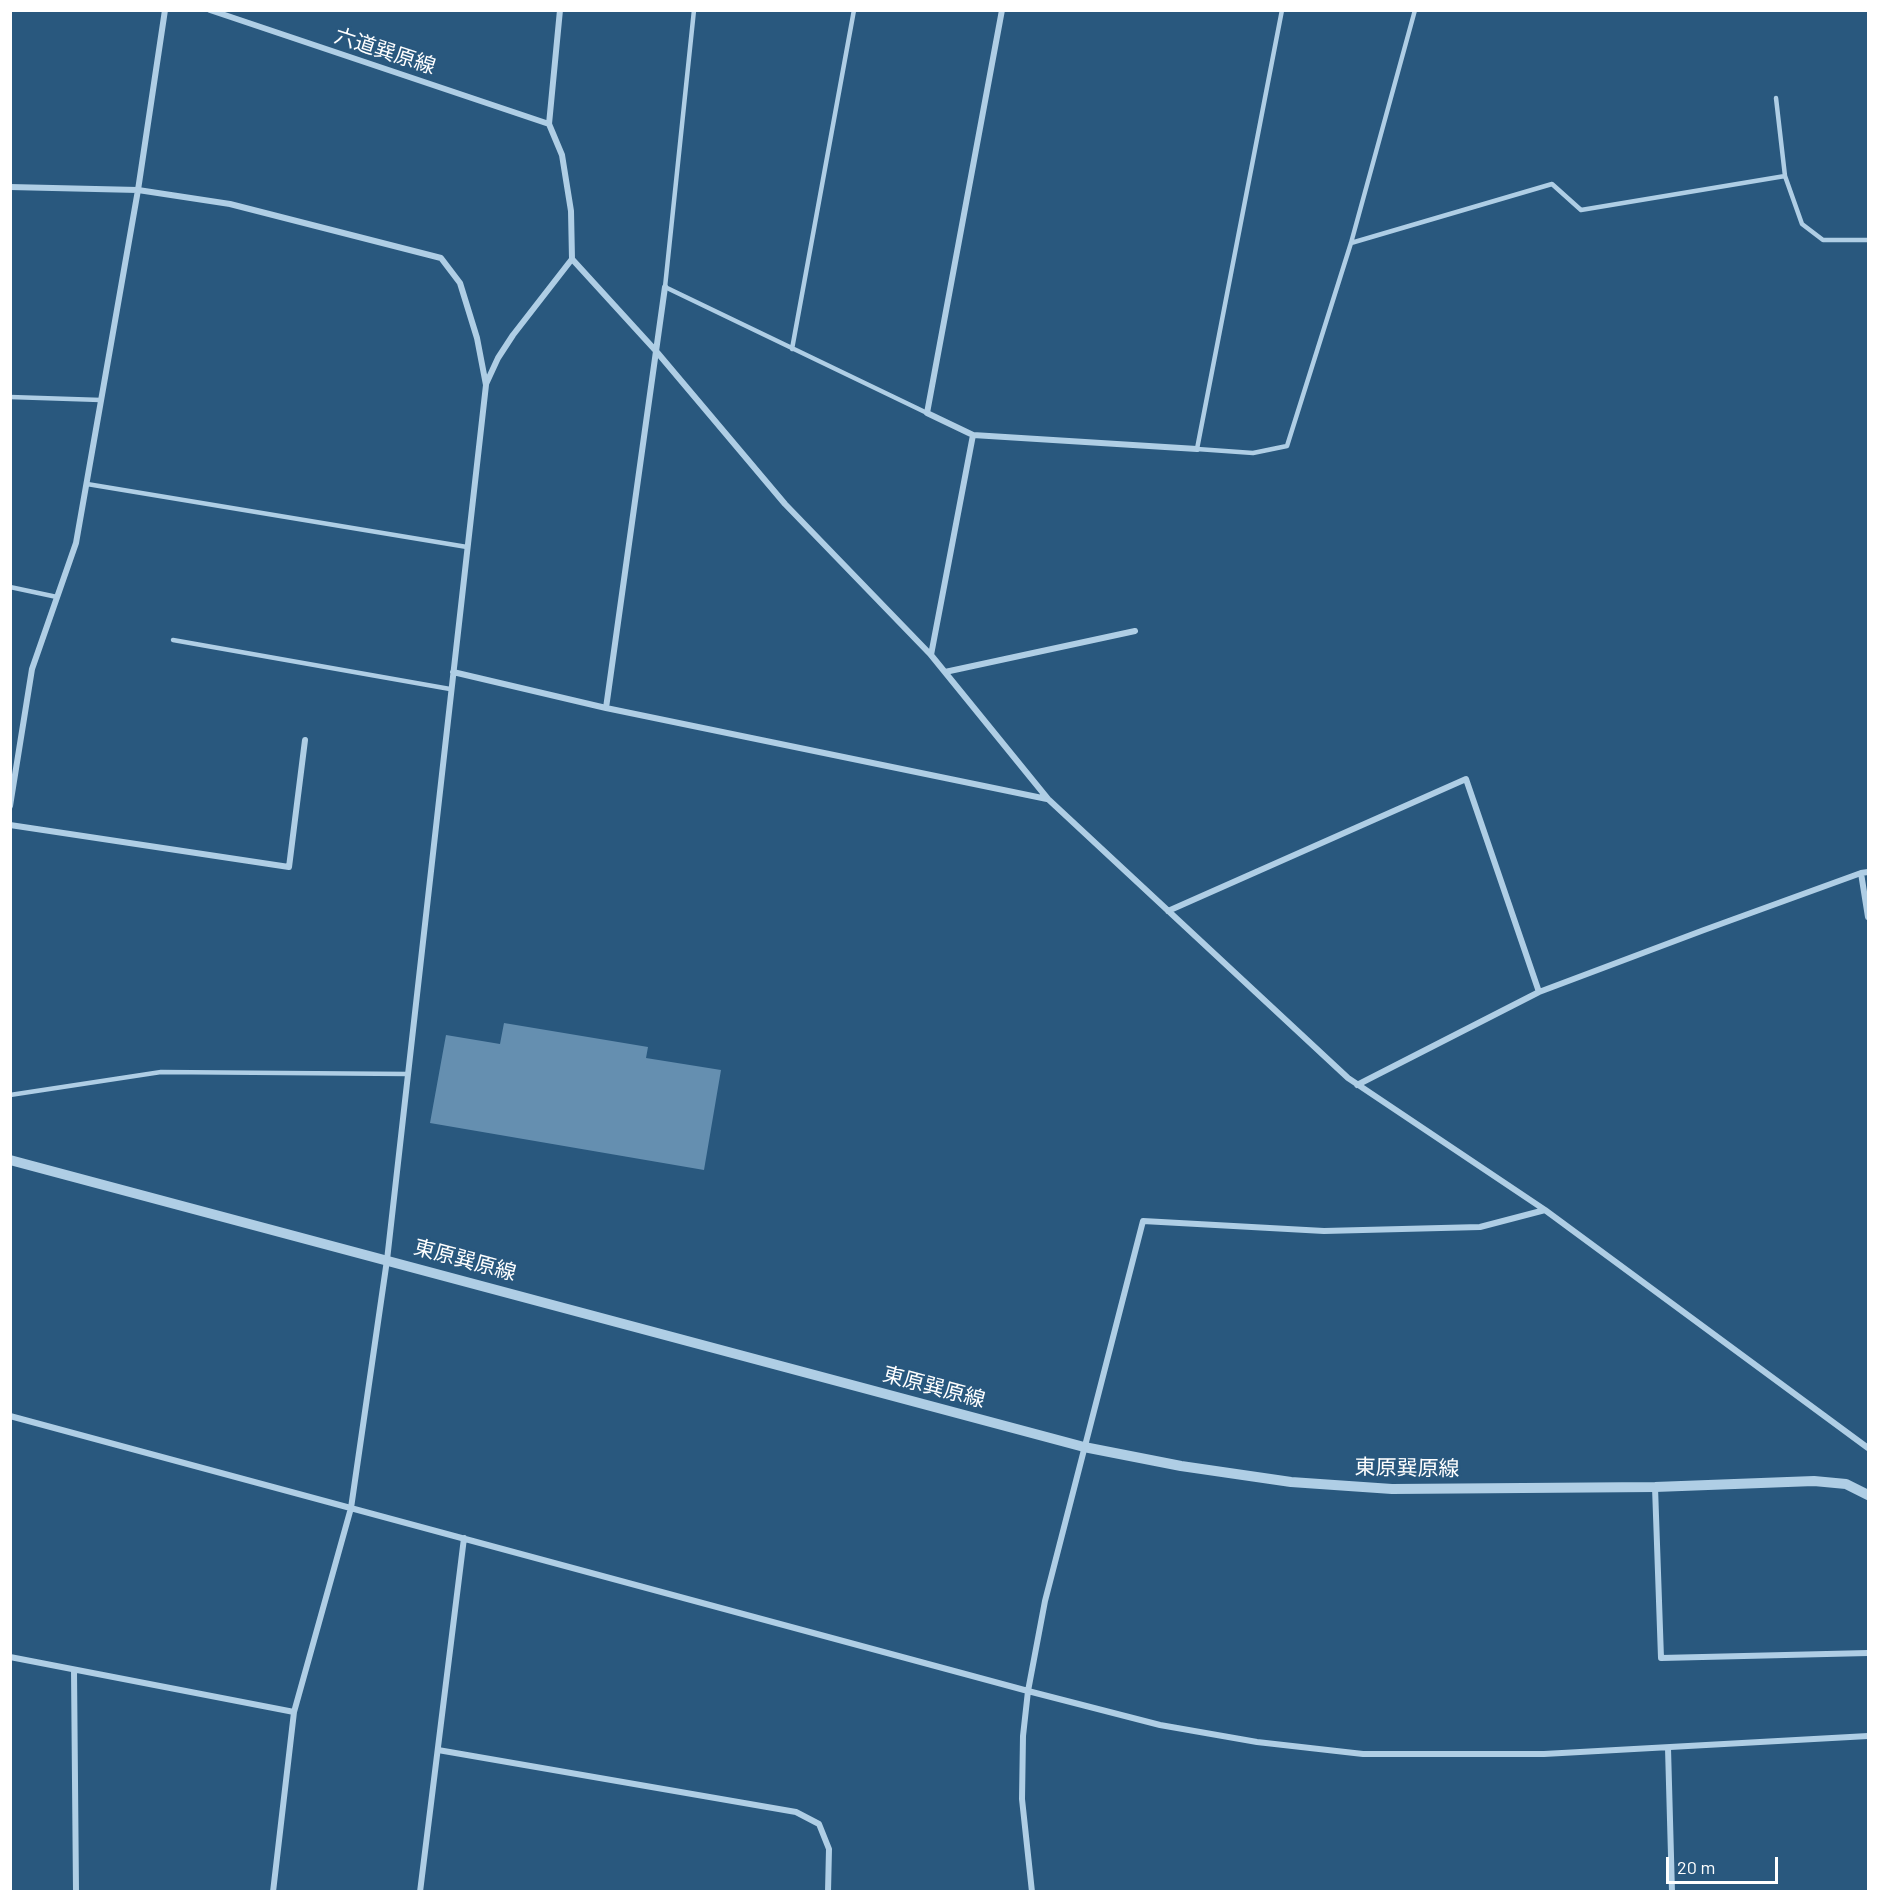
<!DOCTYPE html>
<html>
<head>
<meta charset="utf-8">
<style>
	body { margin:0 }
	#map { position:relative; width:1879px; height:1902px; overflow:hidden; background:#29587e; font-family:Barlow,sans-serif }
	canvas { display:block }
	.frame { position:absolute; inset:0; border:12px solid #fff; pointer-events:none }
	.scale { position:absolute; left:1666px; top:1857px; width:112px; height:27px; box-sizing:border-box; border:3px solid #fff; border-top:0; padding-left:8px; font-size:18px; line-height:21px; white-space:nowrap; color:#fff; -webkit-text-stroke:4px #29587e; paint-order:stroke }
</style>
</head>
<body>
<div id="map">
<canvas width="1879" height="1902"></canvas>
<div class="frame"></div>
<div class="scale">20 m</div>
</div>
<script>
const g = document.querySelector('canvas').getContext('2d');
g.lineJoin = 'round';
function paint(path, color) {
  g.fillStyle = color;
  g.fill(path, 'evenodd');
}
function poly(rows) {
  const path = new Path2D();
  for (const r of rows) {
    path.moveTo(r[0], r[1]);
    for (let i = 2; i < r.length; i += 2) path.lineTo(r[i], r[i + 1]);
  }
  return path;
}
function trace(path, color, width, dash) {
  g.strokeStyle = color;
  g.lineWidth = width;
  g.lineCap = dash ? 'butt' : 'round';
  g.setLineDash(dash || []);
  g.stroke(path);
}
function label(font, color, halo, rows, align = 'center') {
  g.font = font + ' Barlow,"Noto Sans JP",sans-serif';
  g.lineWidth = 5;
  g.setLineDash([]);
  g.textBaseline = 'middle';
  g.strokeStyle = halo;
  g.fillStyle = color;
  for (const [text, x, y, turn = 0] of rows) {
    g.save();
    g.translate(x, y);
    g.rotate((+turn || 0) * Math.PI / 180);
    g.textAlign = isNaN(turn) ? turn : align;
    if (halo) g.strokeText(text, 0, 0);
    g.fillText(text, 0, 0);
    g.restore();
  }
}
paint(poly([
	[504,1023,648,1047,646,1058,721,1070,704,1170,430,1123,446,1035,500,1044]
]), '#658fb0');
trace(poly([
	[694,10,665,287,927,413],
	[1282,10,1197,449,1253,453,1287,446,1351,243,1415,10],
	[1776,98,1785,176,1802,224,1823,240,1868,240],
	[1351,243,1552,184,1581,210,1785,176],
	[792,349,854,10],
	[10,397,101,400],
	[87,484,467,547],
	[10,587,57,597],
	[173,640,450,689],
	[10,1095,161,1072,408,1074]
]), '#afcee5', 4.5);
trace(poly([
	[210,10,549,124],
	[560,10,549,124,562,155,571,211,572,259,656,351,785,504,931,655,1048,799,1348,1078,1545,1210,1868,1448],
	[1002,10,927,413,973,435,1197,449],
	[10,187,138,190,230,204,441,258,460,283,477,338,486,385,387,1260,351,1508,294,1712,273,1892],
	[486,384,498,358,513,335,572,259],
	[931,655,973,435],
	[453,672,606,708,1047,799],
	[945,672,1135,631],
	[606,708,665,287],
	[10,806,32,669,76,543,138,190,165,10],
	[10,825,289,867,305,740],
	[1861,873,1868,917],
	[1168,911,1466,779,1539,992],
	[1357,1085,1539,992,1704,930,1861,873,1868,872],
	[10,1416,1028,1691,1160,1725,1257,1742,1363,1754,1544,1754,1868,1736],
	[1655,1487,1661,1658,1868,1653],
	[10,1657,294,1712],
	[74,1670,76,1892],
	[1668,1748,1672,1892],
	[438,1750,796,1812,819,1824,829,1849,828,1892],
	[420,1892,464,1538],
	[1032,1892,1022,1799,1023,1736,1028,1691,1045,1601,1143,1221,1324,1231,1480,1227,1545,1210]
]), '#afcee5', 6);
trace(poly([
	[10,1160,1084,1447,1181,1466,1291,1482,1392,1489,1655,1487,1814,1481,1846,1484,1868,1495]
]), '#afcee5', 10);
label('21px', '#fff', '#29587e', [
	["六道巽原線",385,51,18],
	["東原巽原線",465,1260,15],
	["東原巽原線",934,1387,15],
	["東原巽原線",1407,1468,1]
]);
</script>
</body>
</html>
